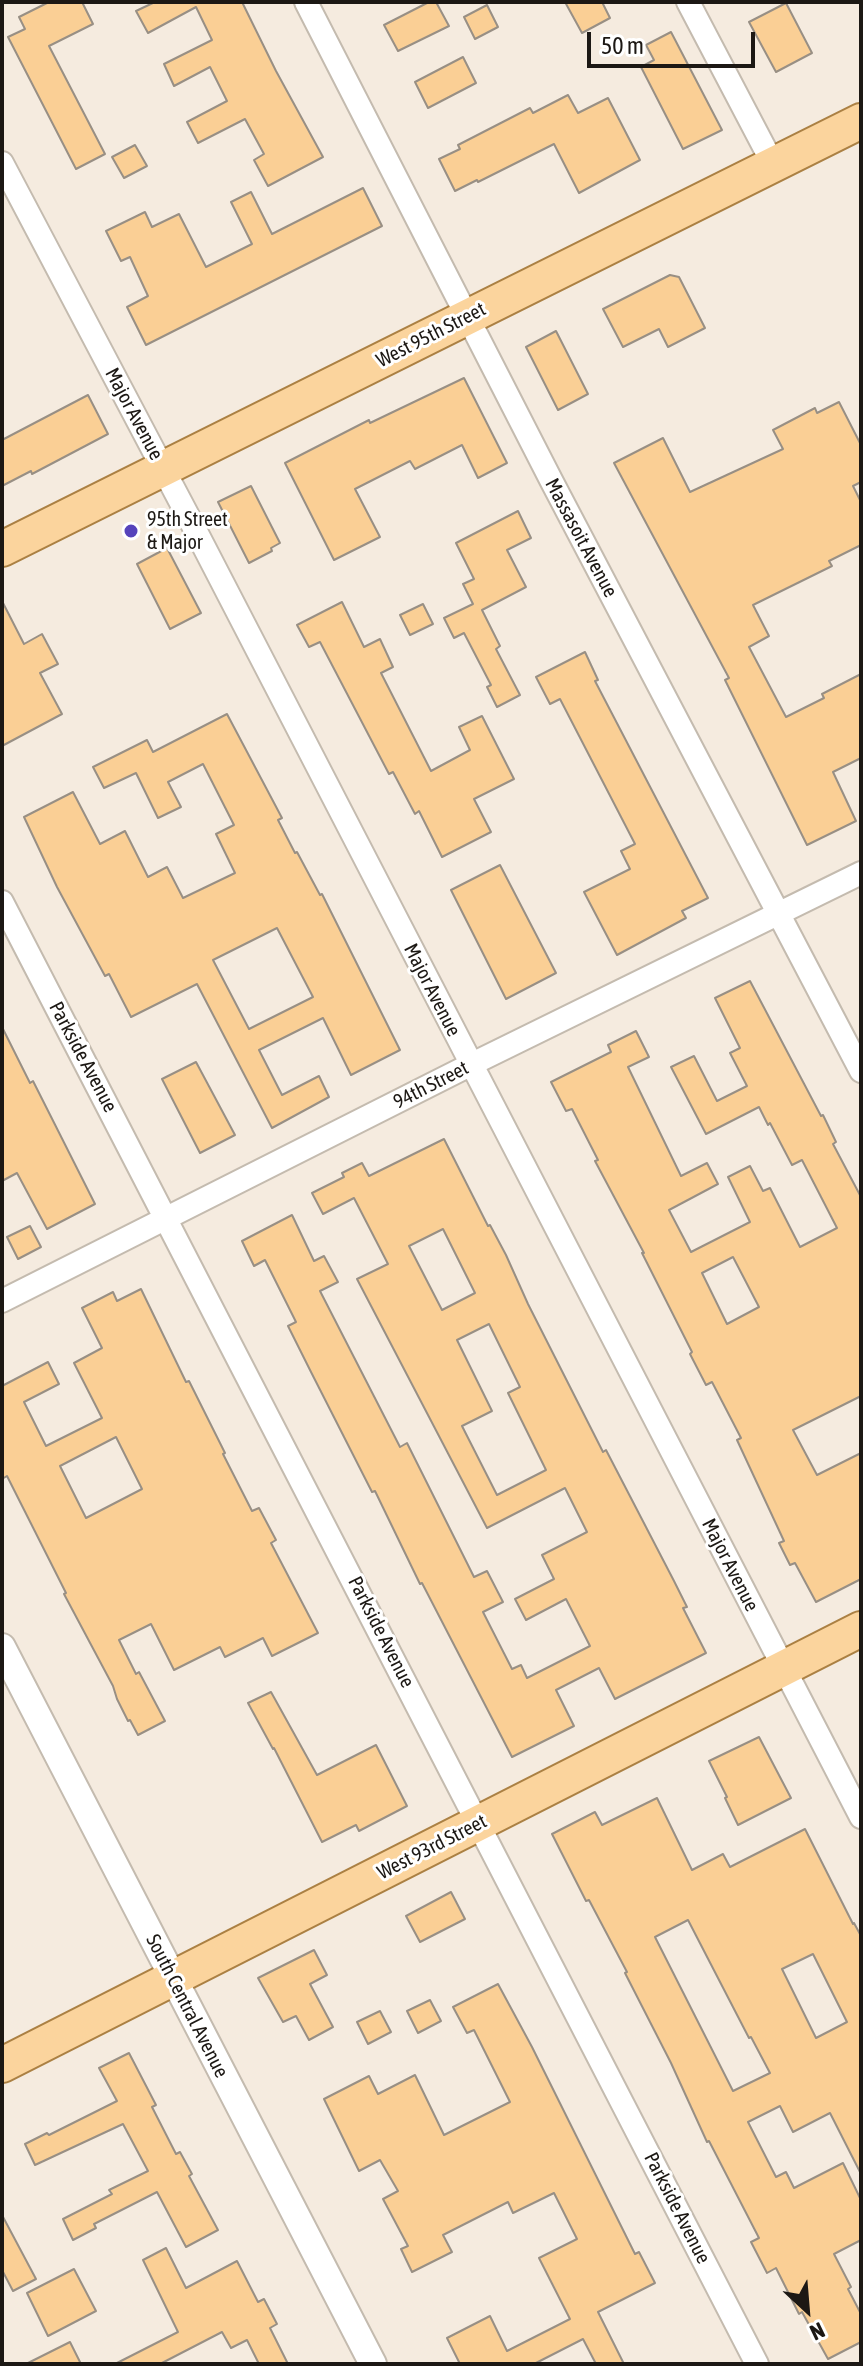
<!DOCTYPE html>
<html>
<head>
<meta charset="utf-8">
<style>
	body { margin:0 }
	#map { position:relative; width:863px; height:2366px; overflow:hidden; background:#f5ebdf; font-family:"Asap Condensed",sans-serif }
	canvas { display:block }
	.frame { position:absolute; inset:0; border:4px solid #1c1814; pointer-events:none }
	.north { position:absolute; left:767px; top:2270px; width:80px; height:80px; -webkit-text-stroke:6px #fff; paint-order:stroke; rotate:154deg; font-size:22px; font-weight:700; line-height:32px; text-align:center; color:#1c1814 }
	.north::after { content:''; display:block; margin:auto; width:28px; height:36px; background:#1c1814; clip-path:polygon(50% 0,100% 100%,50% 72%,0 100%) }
	.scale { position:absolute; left:587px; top:32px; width:168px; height:36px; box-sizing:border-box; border:4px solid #1c1814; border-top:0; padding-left:10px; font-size:24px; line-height:28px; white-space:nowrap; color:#1c1814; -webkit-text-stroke:6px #fff; paint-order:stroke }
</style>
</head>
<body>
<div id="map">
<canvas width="863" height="2366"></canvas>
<div class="frame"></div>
<div class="north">N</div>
<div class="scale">50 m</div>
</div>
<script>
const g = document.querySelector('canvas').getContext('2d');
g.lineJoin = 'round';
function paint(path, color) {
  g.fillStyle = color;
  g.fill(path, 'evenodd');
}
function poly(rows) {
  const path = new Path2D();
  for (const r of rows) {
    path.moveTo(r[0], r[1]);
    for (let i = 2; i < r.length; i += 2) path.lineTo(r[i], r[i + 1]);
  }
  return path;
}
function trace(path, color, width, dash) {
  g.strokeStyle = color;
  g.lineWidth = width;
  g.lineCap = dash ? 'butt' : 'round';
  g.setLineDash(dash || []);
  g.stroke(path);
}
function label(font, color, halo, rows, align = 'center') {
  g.font = font + ' "Asap Condensed",sans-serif';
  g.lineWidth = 6;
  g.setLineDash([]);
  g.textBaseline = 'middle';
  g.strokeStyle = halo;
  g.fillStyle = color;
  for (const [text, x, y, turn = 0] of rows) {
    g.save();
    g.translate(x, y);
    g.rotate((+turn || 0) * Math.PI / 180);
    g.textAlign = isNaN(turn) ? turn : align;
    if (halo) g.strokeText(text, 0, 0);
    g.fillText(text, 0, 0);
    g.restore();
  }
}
const building = poly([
	[49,2,82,2,93,24,49,46,105,154,76,169,8,37,25,29,19,17,49,2],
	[155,2,242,2,276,71,323,157,268,186,254,160,264,154,245,119,198,143,187,122,227,101,210,67,174,86,164,64,212,40,196,7,148,33,136,11,155,2],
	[429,2,436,2,449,26,398,51,384,25,429,2],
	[565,2,602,2,610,18,582,33,565,2],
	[786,3,812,53,776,72,749,22,786,3],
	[487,5,498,27,475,39,464,17,487,5],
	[671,32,722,130,683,149,641,67,654,60,646,45,671,32],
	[463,57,476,83,428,108,415,82,463,57],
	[568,95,578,113,608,98,640,160,579,193,554,144,478,182,477,180,455,191,439,159,460,149,458,145,530,108,533,113,568,95],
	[135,145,147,166,124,178,112,157,135,145],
	[363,188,382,226,146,345,127,307,148,296,130,257,121,261,106,231,145,212,152,227,179,214,206,267,252,244,231,202,251,192,272,234,363,188],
	[670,275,679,277,705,328,668,347,659,329,623,347,603,309,670,275],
	[556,331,588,394,558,410,526,347,556,331],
	[464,378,507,463,478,478,462,445,415,469,410,461,355,489,380,537,334,560,285,463,369,420,370,423,464,378],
	[88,395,108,434,32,474,31,471,2,486,2,440,88,395],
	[839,402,861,445,861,482,853,486,861,502,861,545,829,561,832,566,753,605,769,636,749,647,786,717,824,698,822,694,861,674,861,758,833,772,856,821,807,845,725,680,729,678,614,463,663,438,690,492,783,449,773,430,815,408,817,413,839,402],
	[251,486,280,543,271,548,272,551,249,563,218,502,251,486],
	[518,511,531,538,507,550,526,587,482,610,500,646,496,649,520,695,497,707,487,687,491,685,464,633,454,638,444,618,473,604,463,584,474,579,456,543,518,511],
	[167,548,201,613,170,629,137,564,167,548],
	[2,601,24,644,42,634,58,664,40,673,62,714,2,746,2,601],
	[342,602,364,647,380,639,393,667,381,673,431,771,470,750,459,727,482,716,514,779,474,799,491,832,442,857,419,811,415,814,393,772,389,774,320,642,309,647,297,625,342,602],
	[423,604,433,624,410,635,400,615,423,604],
	[585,652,598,680,595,681,708,898,682,911,686,918,617,955,584,892,630,869,621,851,635,844,560,699,550,704,536,677,585,652],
	[227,714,282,818,278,820,295,853,297,852,320,895,322,894,400,1050,351,1075,323,1018,259,1050,282,1095,319,1076,329,1097,272,1128,197,984,131,1017,109,974,105,976,57,887,24,817,73,792,100,844,125,831,148,877,167,867,183,898,235,873,216,834,234,825,203,764,168,782,181,807,158,818,136,773,104,788,93,767,147,740,153,752,227,714],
	[277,928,313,997,249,1029,213,960,277,928],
	[500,865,556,973,506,999,451,890,500,865],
	[750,981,821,1116,823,1115,836,1142,833,1144,861,1197,861,1396,793,1430,817,1475,861,1453,861,1579,816,1602,795,1563,790,1565,779,1543,784,1541,737,1440,741,1438,712,1382,706,1385,690,1354,692,1352,642,1253,644,1253,595,1161,598,1160,572,1109,566,1111,551,1082,611,1052,608,1045,636,1031,649,1057,628,1067,681,1176,707,1163,718,1184,669,1210,691,1252,750,1222,728,1177,750,1166,763,1191,770,1188,800,1247,837,1228,802,1160,792,1165,770,1123,768,1125,759,1107,706,1134,671,1067,694,1056,717,1101,747,1086,730,1053,740,1048,715,998,750,981],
	[733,1257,759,1307,727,1324,702,1273,733,1257],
	[2,1027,30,1083,33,1081,95,1204,47,1229,17,1173,2,1181,2,1027],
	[196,1062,235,1135,200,1153,162,1079,196,1062],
	[444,1139,488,1226,490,1225,506,1255,528,1304,603,1452,606,1450,674,1581,687,1607,683,1608,706,1653,615,1699,599,1668,556,1690,574,1726,512,1757,422,1583,420,1584,375,1491,372,1492,311,1372,288,1326,296,1322,265,1260,254,1266,242,1241,292,1215,314,1261,324,1256,338,1282,320,1291,400,1447,407,1443,474,1577,487,1571,503,1602,483,1612,512,1669,521,1665,527,1678,590,1646,566,1599,526,1620,515,1599,554,1579,542,1555,587,1532,565,1488,487,1528,357,1279,388,1264,354,1198,323,1214,312,1193,344,1177,342,1173,362,1163,369,1176,444,1139],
	[443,1229,475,1293,442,1310,409,1246,443,1229],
	[489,1324,520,1387,508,1393,546,1470,497,1495,462,1426,492,1411,457,1340,489,1324],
	[30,1226,41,1247,18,1259,7,1237,30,1226],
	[141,1289,186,1382,189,1381,225,1453,223,1454,252,1511,259,1508,276,1540,271,1543,318,1633,272,1656,263,1638,225,1657,220,1647,174,1670,151,1624,119,1640,136,1674,139,1672,165,1721,138,1735,130,1720,128,1721,117,1699,113,1686,64,1594,66,1593,7,1476,2,1479,2,1386,48,1362,59,1384,24,1402,46,1446,102,1418,74,1363,102,1348,82,1308,113,1292,117,1301,141,1289],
	[116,1437,142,1489,86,1518,60,1466,116,1437],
	[271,1692,317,1775,376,1745,407,1806,359,1831,356,1825,322,1842,274,1748,273,1749,248,1703,271,1692],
	[759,1737,791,1798,738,1825,725,1798,727,1797,709,1761,759,1737],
	[657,1798,692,1870,723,1854,730,1867,805,1829,853,1924,854,1923,861,1936,861,2174,830,2113,793,2132,780,2106,748,2122,776,2177,786,2172,794,2188,843,2163,861,2200,861,2240,834,2254,851,2287,848,2289,861,2314,861,2342,828,2359,802,2312,799,2314,776,2268,767,2273,751,2242,759,2238,709,2141,707,2142,671,2063,625,1973,627,1972,589,1900,586,1901,552,1834,595,1812,602,1825,657,1798],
	[688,1920,749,2038,751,2037,770,2073,733,2091,655,1937,688,1920],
	[813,1954,847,2022,816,2038,782,1969,813,1954],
	[451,1892,465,1919,420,1942,406,1916,451,1892],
	[314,1950,327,1975,310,1984,333,2027,309,2040,296,2016,283,2022,258,1978,314,1950],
	[498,1984,532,2047,635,2254,639,2252,655,2283,598,2312,624,2364,596,2364,583,2339,534,2364,460,2364,447,2338,490,2316,507,2351,570,2319,539,2258,577,2239,554,2193,513,2213,508,2202,443,2235,452,2252,412,2272,401,2249,408,2246,383,2199,398,2191,380,2160,359,2171,324,2099,369,2076,378,2094,415,2075,444,2135,510,2102,474,2030,467,2033,453,2007,498,1984],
	[430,2000,441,2021,418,2033,407,2011,430,2000],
	[380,2011,391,2032,368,2044,357,2022,380,2011],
	[129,2053,156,2105,152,2107,176,2154,180,2152,192,2174,189,2176,218,2230,186,2247,157,2192,94,2224,96,2228,73,2240,63,2219,112,2194,109,2190,148,2171,123,2124,35,2165,25,2144,47,2133,49,2135,117,2101,99,2068,129,2053],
	[2,2215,36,2279,13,2291,2,2270,2,2215],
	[166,2248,186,2288,237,2261,258,2302,264,2299,277,2324,270,2328,288,2364,259,2364,247,2340,231,2348,222,2332,160,2364,115,2364,178,2332,143,2260,166,2248],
	[74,2269,96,2311,48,2336,27,2293,74,2269],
	[70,2342,81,2364,26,2364,70,2342]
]);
paint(building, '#facf95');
trace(building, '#988f84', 2);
const minor = poly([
	[306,2,551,480,861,1071],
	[688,2,773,164],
	[2,163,188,516,861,1817],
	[2,902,757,2364],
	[2,1301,470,1065,861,873]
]);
const tertiary = poly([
	[2,1647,373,2364]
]);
const primary = poly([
	[2,549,861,121],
	[2,2065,861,1629]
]);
trace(minor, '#c4bbaf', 26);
trace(tertiary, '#c4bbaf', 30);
trace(primary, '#ab8043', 38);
trace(minor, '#fff', 22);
trace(tertiary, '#fff', 26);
trace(primary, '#fbd49d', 34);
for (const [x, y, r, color] of [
	[131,531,8,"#5643bb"]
]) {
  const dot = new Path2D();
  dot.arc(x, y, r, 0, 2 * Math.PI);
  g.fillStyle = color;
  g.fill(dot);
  trace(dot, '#fff', 3);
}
label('20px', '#1c1814', '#fff', [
	["West 95th Street",431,335,-27],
	["Major Avenue",134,414,62],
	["Massasoit Avenue",581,538,62],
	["Major Avenue",432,990,63],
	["Parkside Avenue",83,1057,62],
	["94th Street",431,1085,-27],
	["Major Avenue",730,1565,63],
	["Parkside Avenue",381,1632,63],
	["West 93rd Street",432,1847,-27],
	["South Central Avenue",187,2006,63],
	["Parkside Avenue",677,2208,63]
]);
label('20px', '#1c1814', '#fff', [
	["95th Street",147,520],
	["& Major",147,543]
], 'left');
</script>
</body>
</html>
